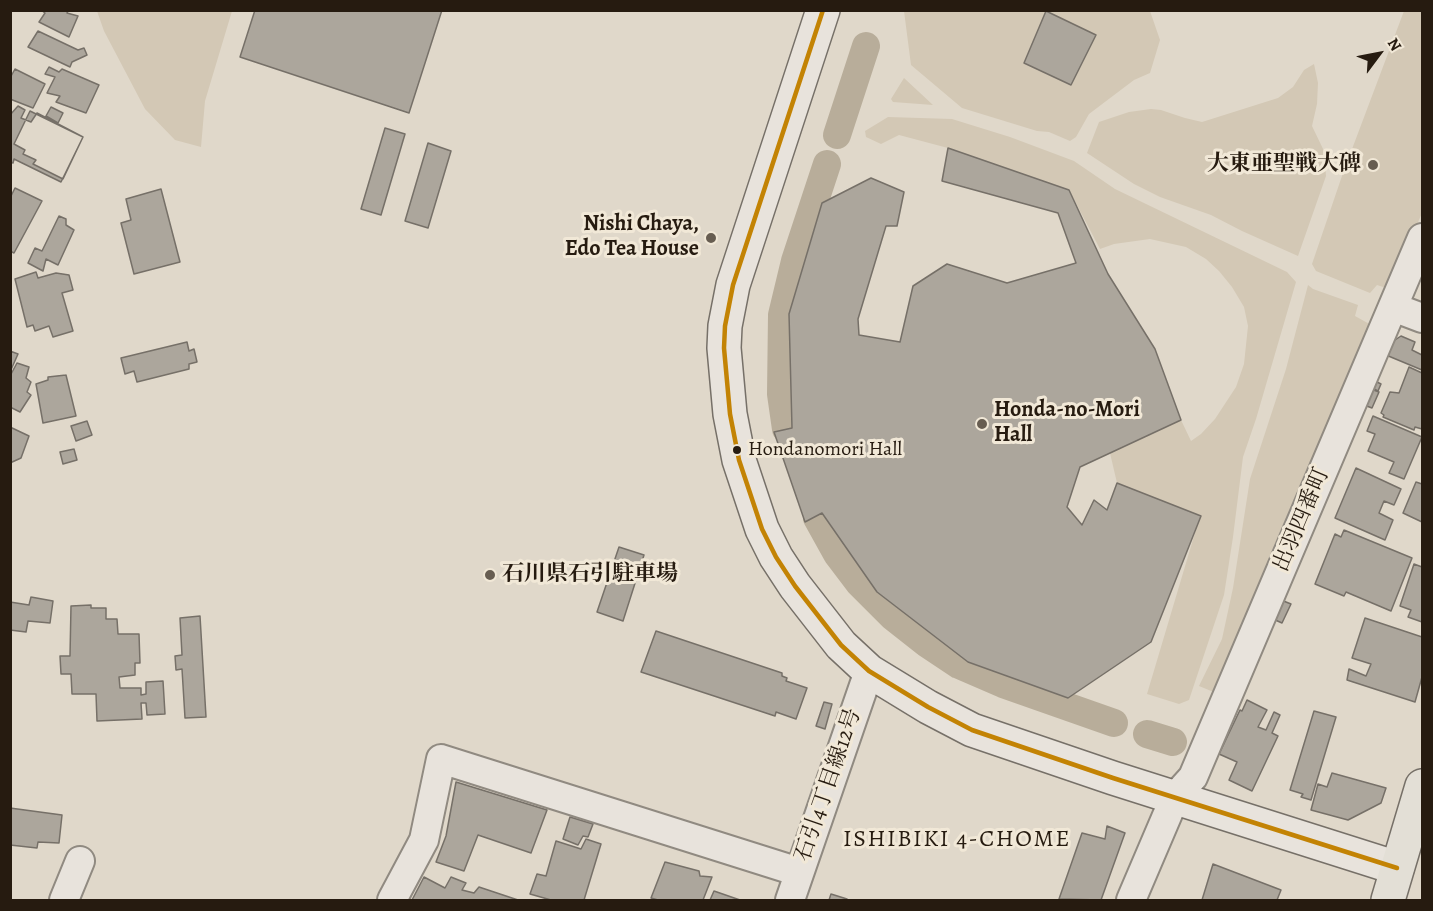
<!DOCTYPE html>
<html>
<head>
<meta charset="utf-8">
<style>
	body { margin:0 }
	#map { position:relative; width:1433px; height:911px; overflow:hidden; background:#e0d8ca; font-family:Alegreya,serif }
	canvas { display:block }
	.frame { position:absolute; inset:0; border:12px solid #261b10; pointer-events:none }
	.north { position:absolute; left:1349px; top:24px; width:60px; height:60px; -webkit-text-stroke:4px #f1e8d7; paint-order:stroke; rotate:58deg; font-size:16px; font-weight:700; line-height:24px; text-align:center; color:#261b10 }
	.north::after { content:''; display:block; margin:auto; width:21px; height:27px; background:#261b10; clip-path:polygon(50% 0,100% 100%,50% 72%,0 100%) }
</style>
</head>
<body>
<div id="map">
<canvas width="1433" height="911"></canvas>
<div class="frame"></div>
<div class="north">N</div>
</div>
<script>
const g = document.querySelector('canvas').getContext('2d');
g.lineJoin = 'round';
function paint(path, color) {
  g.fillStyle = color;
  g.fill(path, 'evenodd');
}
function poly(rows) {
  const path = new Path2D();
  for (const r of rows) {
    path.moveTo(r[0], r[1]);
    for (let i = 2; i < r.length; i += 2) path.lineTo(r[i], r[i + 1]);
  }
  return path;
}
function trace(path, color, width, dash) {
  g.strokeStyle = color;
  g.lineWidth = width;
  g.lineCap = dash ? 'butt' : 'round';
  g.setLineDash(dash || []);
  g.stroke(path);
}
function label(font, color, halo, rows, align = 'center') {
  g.font = font + ' Alegreya,"Noto Serif JP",serif';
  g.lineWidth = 6;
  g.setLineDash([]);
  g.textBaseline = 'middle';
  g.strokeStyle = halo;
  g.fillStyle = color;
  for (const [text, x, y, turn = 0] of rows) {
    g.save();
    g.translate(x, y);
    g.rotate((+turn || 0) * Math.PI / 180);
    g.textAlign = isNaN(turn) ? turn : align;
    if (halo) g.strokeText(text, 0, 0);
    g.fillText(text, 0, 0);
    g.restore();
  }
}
paint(poly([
	[97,11,232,11,205,101,201,147,175,140,145,109,104,31],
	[904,11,1150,11,1160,40,1150,73,1134,80,1089,114,1076,137,1070,141,1049,132,1037,131,962,108,911,65],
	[1404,11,1422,11,1422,213,1389,289,1377,285,1370,293,1316,271,1312,264,1343,173],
	[1314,64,1318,83,1317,104,1312,126,1324,151,1326,176,1298,256,1242,231,1211,215,1160,197,1134,184,1087,153,1099,122,1129,112,1151,109,1161,110,1185,118,1202,122,1278,98,1293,87,1304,70],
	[904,78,933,105,893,102,891,99],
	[888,117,952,119,1010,137,1074,161,1115,189,1287,272,1296,282,1256,419,1243,457,1233,537,1224,595,1189,700,1179,704,1147,694,1200,516,1117,483,1110,453,1181,420,1191,441,1201,434,1215,419,1236,387,1244,364,1248,326,1244,307,1232,287,1219,271,1206,259,1186,247,1150,239,1114,244,1100,249,1069,190,948,148,899,135,881,144,866,137,865,131],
	[1308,285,1313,289,1358,305,1355,316,1373,326,1216,693,1199,686,1222,639,1233,588,1250,479,1286,369]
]), '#d3c8b5');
trace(poly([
	[837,135,866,46],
	[786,429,781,394,782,315,795,261,827,164],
	[817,518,837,554,859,583,893,617,926,643,959,665,1003,684,1114,723],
	[1147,734,1173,742]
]), '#b8ad9a', 28);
const building = poly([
	[68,10,67,13,78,16,69,37,39,22,45,13,41,10,68,10],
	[255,10,442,10,409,113,240,57,255,10],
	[1046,11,1096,35,1071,85,1024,63,1046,11],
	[38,31,78,50,84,48,87,55,72,62,70,67,28,47,38,31],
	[49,67,59,72,62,69,99,85,86,113,56,102,60,96,47,93,55,77,45,74,49,67],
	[15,69,45,84,33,108,10,99,10,78,15,69],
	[18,106,25,110,21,118,31,122,37,113,83,137,61,182,14,159,13,163,10,162,10,115,18,106],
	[51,107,63,113,58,123,46,116,51,107],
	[30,111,83,137,63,179,33,164,36,160,23,154,25,150,14,144,30,111],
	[385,128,405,134,381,215,361,209,385,128],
	[428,143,451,151,428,228,405,221,428,143],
	[948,148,1069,190,1108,274,1155,349,1181,420,1080,467,1067,507,1082,525,1094,500,1107,510,1117,483,1201,516,1151,642,1068,698,968,662,877,592,822,513,805,522,774,432,792,428,789,314,822,203,871,178,904,192,897,226,886,226,858,319,859,335,900,342,913,286,947,264,1007,283,1076,263,1058,213,942,181,948,148],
	[15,188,42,201,14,253,10,251,10,198,15,188],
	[161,189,180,262,134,274,121,223,131,220,126,199,161,189],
	[59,216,66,219,66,225,74,230,58,265,46,259,43,271,28,263,35,248,42,251,59,216],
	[36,272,38,278,56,273,69,275,73,290,62,293,73,331,53,337,49,326,35,331,33,325,27,327,15,279,36,272],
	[1401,336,1415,342,1412,350,1422,355,1422,370,1386,355,1392,342,1401,336],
	[187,342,189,351,194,349,197,362,189,364,189,369,137,382,134,371,125,374,121,358,187,342],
	[10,351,18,354,10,372,10,351],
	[17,363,29,367,26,378,31,382,27,392,31,395,20,412,10,407,10,376,17,363],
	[1409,367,1422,373,1422,429,1415,427,1414,430,1383,417,1384,415,1381,413,1390,392,1399,393,1409,367],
	[66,375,76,416,43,423,36,384,48,380,48,377,66,375],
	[1375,381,1381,384,1378,391,1372,388,1375,381],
	[1371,389,1379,392,1372,408,1364,405,1371,389],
	[1373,416,1422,437,1404,479,1389,473,1394,462,1368,451,1375,434,1367,431,1373,416],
	[87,421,92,435,76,441,71,426,87,421],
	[10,427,29,436,21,458,10,463,10,427],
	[74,449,77,460,63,464,60,452,74,449],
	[1356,468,1401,489,1394,505,1384,501,1379,513,1393,520,1385,540,1335,518,1356,468],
	[1416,482,1422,484,1422,522,1403,513,1416,482],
	[1344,530,1412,558,1391,611,1346,592,1344,596,1315,584,1335,534,1341,537,1344,530],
	[619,547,644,555,623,621,597,612,619,547],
	[1414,564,1422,567,1422,622,1408,617,1411,610,1400,606,1414,564],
	[31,597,53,601,50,623,28,621,26,632,10,630,10,602,29,605,31,597],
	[1281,600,1291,604,1282,623,1273,619,1281,600],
	[91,605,91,608,106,608,106,619,117,619,118,634,139,634,140,663,135,663,135,675,119,677,120,688,141,688,141,695,146,694,146,682,163,681,165,714,147,715,146,703,141,703,142,719,97,721,96,694,72,694,71,674,61,674,60,656,70,656,71,606,91,605],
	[200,616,206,717,185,718,182,669,176,670,175,656,182,655,180,618,200,616],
	[1365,618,1422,637,1422,677,1415,702,1347,680,1349,669,1366,676,1371,664,1352,658,1365,618],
	[656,631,782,673,782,676,787,678,786,681,807,688,796,719,776,712,775,716,641,672,656,631],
	[1247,700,1267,710,1258,727,1266,730,1274,712,1280,715,1272,733,1278,736,1252,791,1229,780,1237,762,1219,754,1240,710,1242,711,1247,700],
	[824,702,832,704,825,729,816,726,824,702],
	[1314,711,1336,717,1311,800,1301,797,1303,794,1290,790,1314,711],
	[1332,773,1386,788,1381,803,1348,820,1311,810,1318,784,1327,787,1332,773],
	[456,782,547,810,531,853,478,835,464,871,436,862,446,836,456,782],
	[10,808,62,815,59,843,38,842,37,848,10,845,10,808],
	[570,817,593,824,588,837,583,836,578,845,563,839,570,817],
	[1107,826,1125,833,1101,900,1059,899,1082,833,1105,839,1107,826],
	[586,839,601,844,584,900,551,900,530,894,537,874,546,876,556,841,581,849,586,839],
	[665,862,699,871,700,876,712,877,703,900,658,900,651,898,665,862],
	[1213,864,1281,890,1277,900,1202,900,1213,864],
	[424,877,445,888,451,877,466,883,462,890,474,893,479,887,518,900,412,900,424,877],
	[714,891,740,900,710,900,714,891],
	[831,894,847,899,847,900,829,900,831,894]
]);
paint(building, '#aca69c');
trace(building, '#767068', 1.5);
const street = poly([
	[1393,307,1422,318],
	[64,900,80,861],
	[392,900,424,840,441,759,799,872],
	[790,900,869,671],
	[1131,900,1175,797,1193,777,1422,238]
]);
const secondary = poly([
	[823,10,733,285,725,326,724,348,730,414,739,460,762,529,776,557,795,586,841,645,869,671,928,707,972,730,1113,778,1397,868]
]);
const primary = poly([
	[1388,900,1422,786]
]);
trace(street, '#908a81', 32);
trace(secondary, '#767068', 36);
trace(primary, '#767068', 36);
trace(street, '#e8e3dc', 28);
trace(secondary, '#e8e3dc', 33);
trace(primary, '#e3dfd6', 33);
trace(poly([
	[823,10,733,285,725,326,724,348,730,414,739,460,762,529,776,557,795,586,841,645,869,671,928,707,972,730,1113,778,1397,868]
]), '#c38304', 4.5);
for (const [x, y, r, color] of [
	[1373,165,6,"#675d51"],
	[711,238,6,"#675d51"],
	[982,424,6,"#675d51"],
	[737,450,5,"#261b10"],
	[490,575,6,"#675d51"]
]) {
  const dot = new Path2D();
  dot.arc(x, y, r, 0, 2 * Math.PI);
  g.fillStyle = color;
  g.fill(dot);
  trace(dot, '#f1e8d7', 2);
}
label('20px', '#261b10', '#f1e8d7', [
	["Hondanomori Hall",748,450]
], 'left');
label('bold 22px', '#261b10', '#f1e8d7', [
	["大東亜聖戦大碑",1361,165],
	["Nishi Chaya,",699,225],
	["Edo Tea House",699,250],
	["Honda-no-Mori",994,411,"left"],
	["Hall",994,436,"left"],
	["石川県石引駐車場",502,575,"left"]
], 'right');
label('22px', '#261b10', '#f1e8d7', [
	["出羽四番町",1302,520,-67],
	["石引4丁目線12号",829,785,-71]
]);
g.letterSpacing = '1.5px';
label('24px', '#261b10', '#f1e8d7', [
	["ISHIBIKI 4-CHOME",957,840]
]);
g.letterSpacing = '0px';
</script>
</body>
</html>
